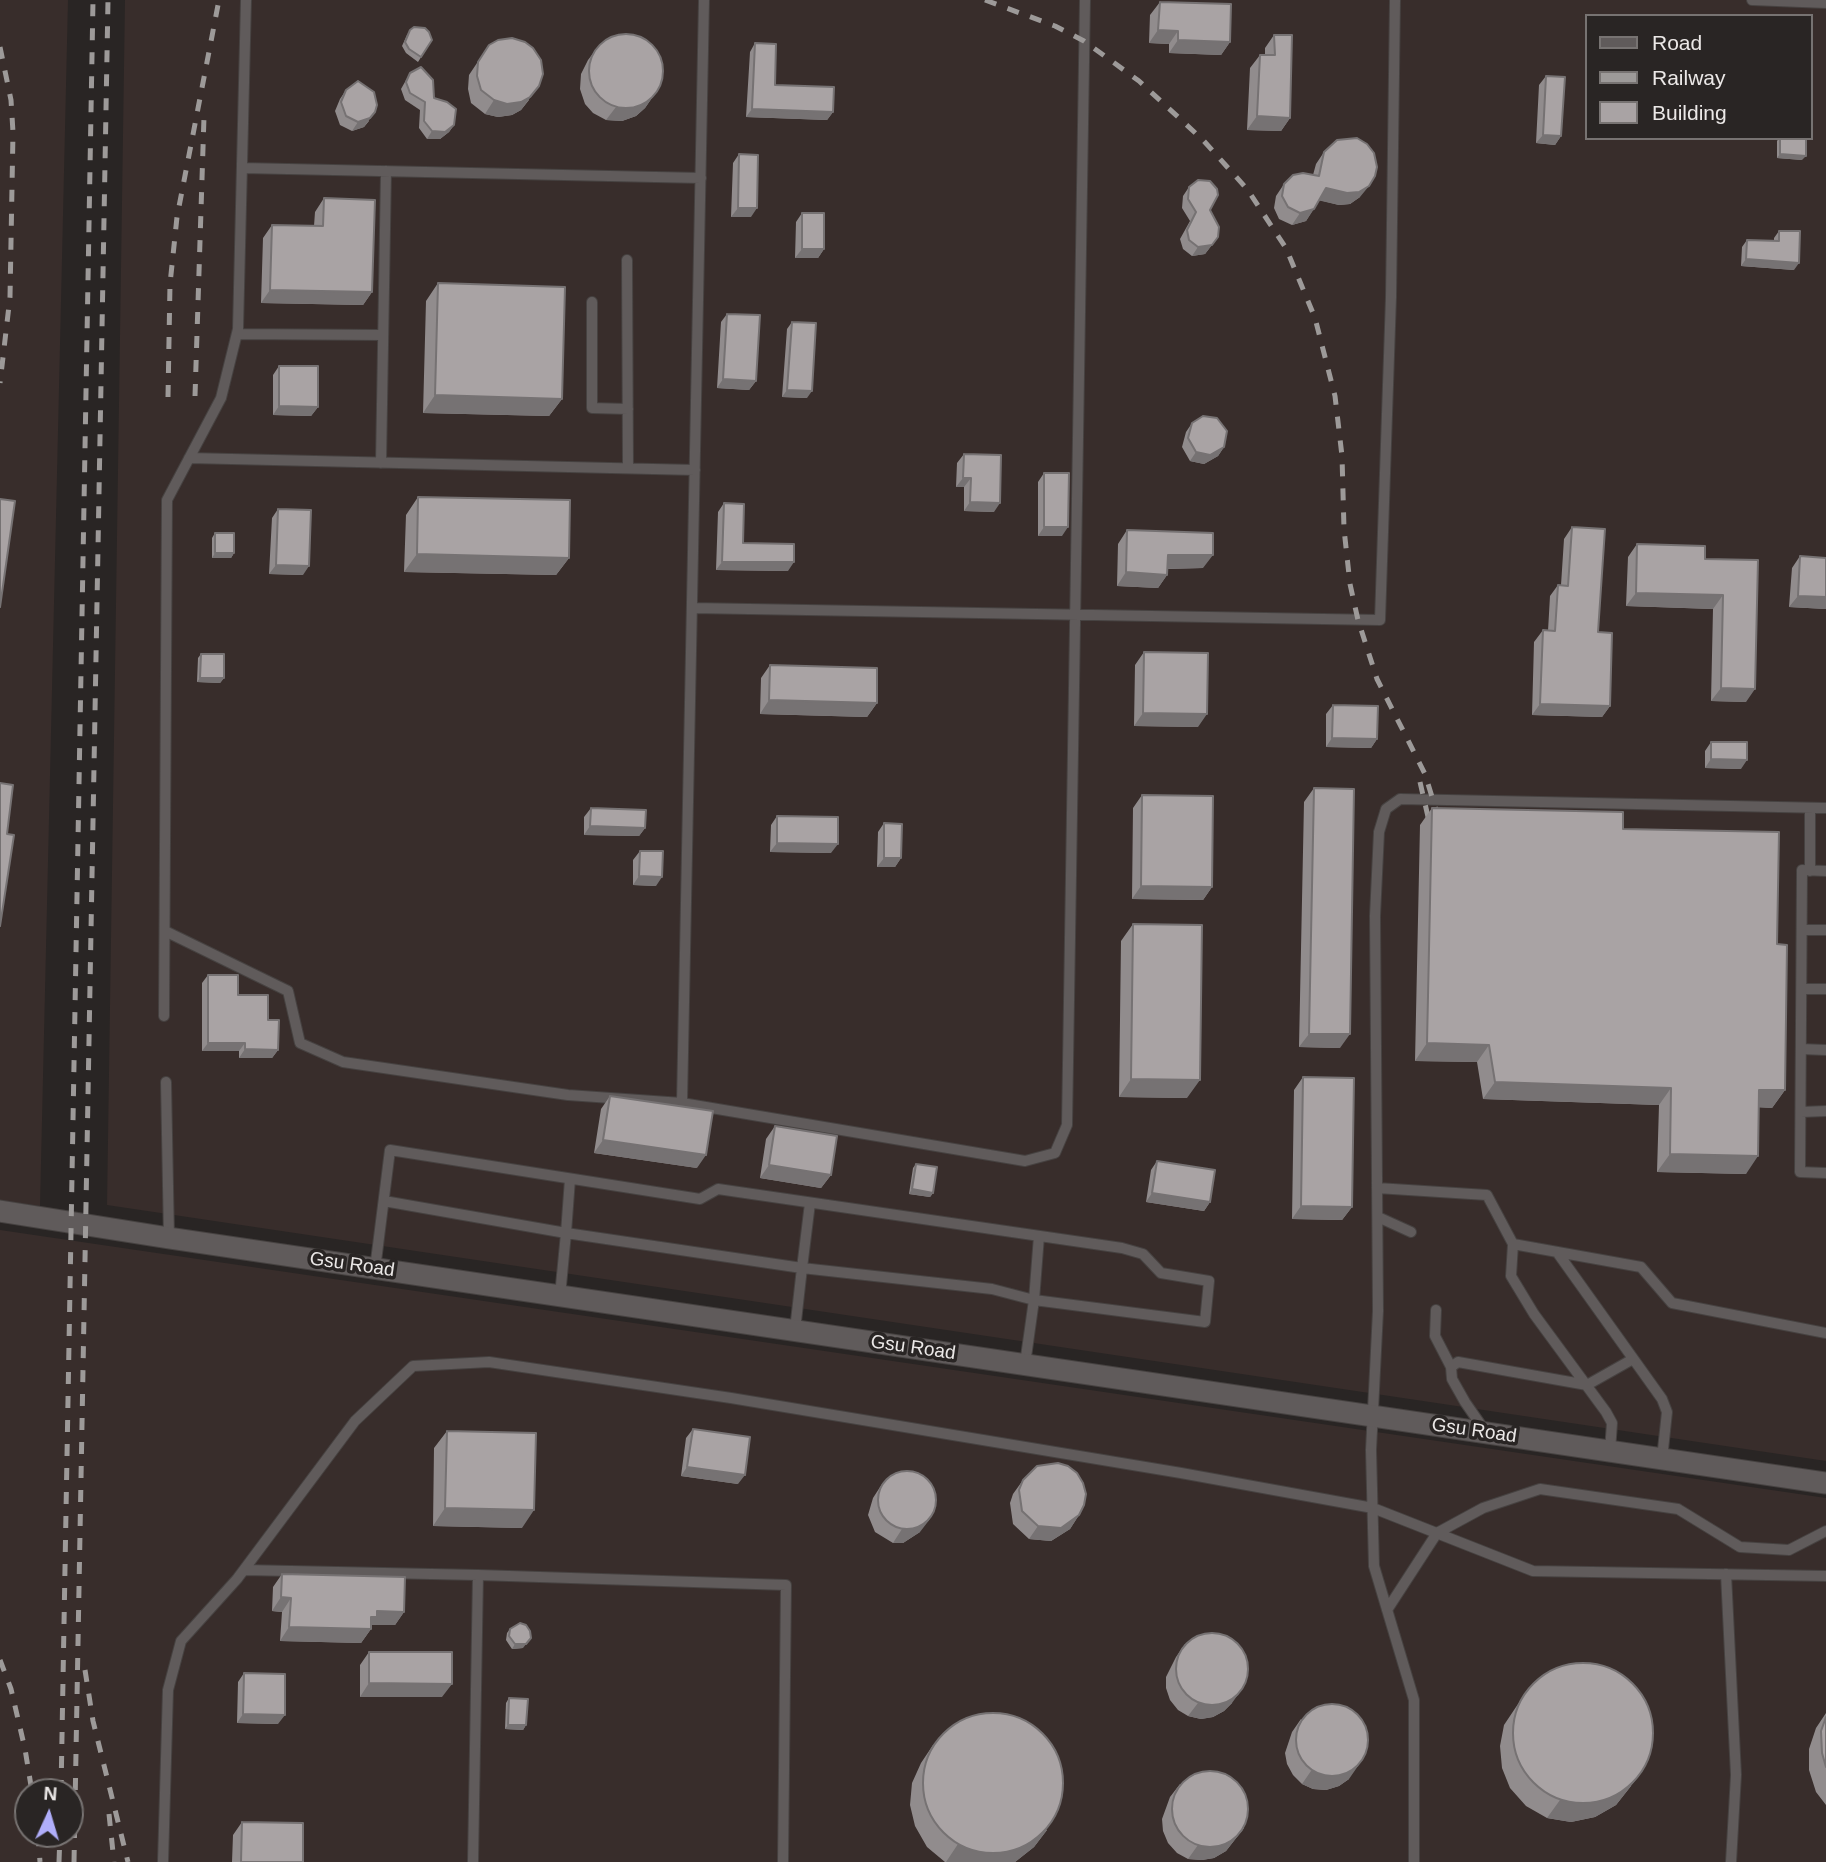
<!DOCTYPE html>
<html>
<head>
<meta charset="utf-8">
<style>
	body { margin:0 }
	#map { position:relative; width:1826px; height:1862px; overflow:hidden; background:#292524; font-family:Helvetica,sans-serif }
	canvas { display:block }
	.legend { position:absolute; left:1585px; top:14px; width:228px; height:126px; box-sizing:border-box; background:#292524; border:2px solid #777372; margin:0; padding:9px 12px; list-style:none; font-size:21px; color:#ebe8e7 }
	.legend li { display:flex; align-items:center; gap:14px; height:35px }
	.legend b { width:35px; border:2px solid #777372 }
	.north { position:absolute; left:14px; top:1778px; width:70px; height:70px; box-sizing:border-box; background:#292524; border:2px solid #777372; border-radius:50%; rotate:4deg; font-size:19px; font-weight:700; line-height:28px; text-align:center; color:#ebe8e7 }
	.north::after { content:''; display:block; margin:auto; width:24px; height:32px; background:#b0aefa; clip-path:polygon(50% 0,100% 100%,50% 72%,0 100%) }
</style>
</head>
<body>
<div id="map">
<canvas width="1826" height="1862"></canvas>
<ul class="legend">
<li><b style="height:9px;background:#605b5b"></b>Road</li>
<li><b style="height:9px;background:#9d9a99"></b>Railway</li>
<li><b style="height:19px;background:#a9a3a4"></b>Building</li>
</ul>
<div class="north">N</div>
</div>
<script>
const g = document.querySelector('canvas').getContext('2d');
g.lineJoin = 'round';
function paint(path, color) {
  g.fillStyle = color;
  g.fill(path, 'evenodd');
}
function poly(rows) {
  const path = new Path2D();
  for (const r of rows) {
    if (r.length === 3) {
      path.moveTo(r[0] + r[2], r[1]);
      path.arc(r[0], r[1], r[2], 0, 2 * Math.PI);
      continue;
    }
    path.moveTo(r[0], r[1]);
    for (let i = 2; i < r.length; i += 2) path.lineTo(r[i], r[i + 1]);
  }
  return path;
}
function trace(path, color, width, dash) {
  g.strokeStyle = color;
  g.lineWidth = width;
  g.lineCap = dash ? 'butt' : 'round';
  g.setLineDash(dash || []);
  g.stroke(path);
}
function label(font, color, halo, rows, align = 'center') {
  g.font = font + ' Helvetica,sans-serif';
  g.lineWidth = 7;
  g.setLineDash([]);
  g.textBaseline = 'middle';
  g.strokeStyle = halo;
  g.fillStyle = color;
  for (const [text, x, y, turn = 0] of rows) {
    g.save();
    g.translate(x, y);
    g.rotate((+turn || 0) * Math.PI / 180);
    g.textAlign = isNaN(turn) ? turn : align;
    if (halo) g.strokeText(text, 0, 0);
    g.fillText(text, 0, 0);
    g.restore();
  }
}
paint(poly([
	[0,0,68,0,40,1206,0,1200],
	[125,0,1826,0,1826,1461,107,1205],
	[1586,16,1810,16,1810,138,1586,138],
	[0,1230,1826,1498,1826,1862,0,1862],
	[28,1792,70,1792,70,1834,28,1834]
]), '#382d2b');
const lane = poly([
	[1752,0,1826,3],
	[242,168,701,178],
	[627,260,628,468],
	[592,302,592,408,628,409],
	[237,334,383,335],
	[189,458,695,470],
	[381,463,386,171],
	[692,608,1380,620,1391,297,1395,0],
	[1810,871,1810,808],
	[1826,871,1802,870,1800,1172,1826,1173],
	[1802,930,1826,930],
	[165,931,288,991,300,1043,343,1062,568,1095,682,1103,1025,1161,1055,1153,1067,1125,1085,0],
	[1802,989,1826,989],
	[164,1016,167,500,221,398,238,329,246,0],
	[1801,1049,1826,1050],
	[166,1082,169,1238],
	[682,1103,704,0],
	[1801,1112,1826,1111],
	[570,1179,566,1233,802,1268,795,1330],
	[1377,1188,1487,1195,1513,1244,1641,1267,1672,1303,1826,1333],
	[384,1201,566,1233,560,1296],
	[810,1203,802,1268,992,1289,1034,1300,1039,1236],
	[1378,1217,1411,1232],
	[1513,1244,1511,1276,1534,1314,1606,1412,1612,1423,1610,1451],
	[1557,1252,1662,1399,1667,1412,1662,1459],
	[375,1269,390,1150,700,1199,718,1189,1122,1248,1143,1254,1161,1273,1209,1281,1205,1322,1034,1300,1025,1364],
	[1436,1310,1435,1336,1451,1367],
	[1485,1431,1465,1402,1452,1379,1451,1367,1458,1362,1587,1385,1633,1359],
	[244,1570,478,1575,473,1862],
	[1726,1574,1736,1775,1731,1862],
	[478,1575,786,1585,783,1862],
	[1387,1610,1437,1533,1483,1508,1540,1489,1678,1509,1740,1547,1789,1550,1826,1531],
	[163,1862,168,1690,181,1641,237,1579,355,1421,413,1366,489,1362,731,1398,1181,1473,1373,1508,1533,1571,1826,1576],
	[1414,1862,1414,1700,1374,1566,1371,1450,1378,1311,1375,916,1379,832,1386,809,1400,799,1826,808]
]);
const street = poly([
	[0,1211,169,1238,1826,1483]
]);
trace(lane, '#464241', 12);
trace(street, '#464241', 23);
trace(lane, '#605b5b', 10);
trace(street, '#605b5b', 21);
trace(poly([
	[985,0,1055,26,1084,41,1139,81,1203,140,1247,189,1286,248,1315,318,1335,396,1342,456,1344,529,1350,584,1358,620,1377,679,1425,774,1441,826],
	[0,47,11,100,13,132,10,297,0,383],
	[195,396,204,117],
	[168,397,170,284,177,217,219,0],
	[1420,782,1432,834],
	[0,1660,11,1689,25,1749,32,1792],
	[85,1670,93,1721,128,1862],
	[61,1792,93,0],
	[109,1814,114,1862],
	[38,1834,40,1862],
	[59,1862,60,1834],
	[74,1862,108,0]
]), '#9d9a99', 5, [12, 12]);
paint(poly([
	[1160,2,1230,42,1221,55,1169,53,1169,44,1149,43,1150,15],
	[410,30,432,40,418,62,406,53,402,46,407,35],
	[1274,35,1290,118,1281,131,1247,130,1250,68,1260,55,1265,55,1265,48],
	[755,43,775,85,833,112,827,120,746,117,750,52],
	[489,45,529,100,521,110,512,115,498,117,485,114,471,103,468,89,469,75],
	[598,47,654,95,645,108,636,116,622,121,606,120,593,113,585,104,580,89,581,74,588,60],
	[410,73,434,98,454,125,449,132,440,139,427,139,419,128,420,110,405,100,401,89],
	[1546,76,1561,136,1555,145,1536,143,1539,85],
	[346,90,369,121,364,127,352,131,340,125,335,111,340,99],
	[1779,138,1780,138,1802,160,1777,158,1777,141],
	[1324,152,1360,197,1350,204,1339,205,1319,200,1306,221,1292,225,1279,219,1274,208,1276,196,1284,184,1313,175,1316,164],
	[739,154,751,217,731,217,733,163],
	[1189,187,1210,210,1218,237,1205,254,1192,256,1183,249,1180,239,1190,221,1182,208,1183,196],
	[324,198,372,292,363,305,261,303,263,238,272,225,314,226,315,212],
	[802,213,824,249,818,258,795,258,796,222],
	[1779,231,1794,270,1741,266,1742,247,1747,240,1774,241,1774,238],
	[438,283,562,399,549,416,423,413,426,301],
	[727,314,756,381,749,390,717,388,721,322],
	[792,322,807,398,782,397,787,329],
	[279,366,318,407,311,416,273,415,273,375],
	[1192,423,1224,447,1218,456,1204,464,1190,461,1182,447,1186,432],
	[964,454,994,512,964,511,964,487,956,487,957,463],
	[1044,473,1062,536,1038,536,1038,482],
	[418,497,569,558,556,575,404,572,406,515],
	[724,503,743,543,788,571,716,570,718,512],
	[278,509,303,575,269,574,272,518],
	[1572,527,1598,632,1610,706,1602,717,1532,715,1534,642,1543,630,1548,631,1550,596,1558,585,1561,585,1564,539],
	[1127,530,1203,568,1167,569,1167,575,1158,588,1117,586,1118,544],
	[215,533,234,553,231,558,212,558,212,538],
	[1637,544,1705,559,1758,560,1746,702,1711,701,1713,609,1626,606,1628,557],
	[1800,556,1826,558,1826,609,1789,607,1792,568],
	[1144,652,1198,727,1134,726,1135,665],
	[201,654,224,678,220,683,197,682,198,658],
	[770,665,877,703,867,717,760,714,761,678],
	[1333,705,1377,739,1371,748,1326,747,1326,714],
	[1711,742,1741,769,1705,768,1705,751],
	[1314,788,1340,1048,1299,1047,1304,802],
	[1142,795,1212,887,1203,900,1132,899,1133,808],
	[591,808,645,828,639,836,584,835,584,817],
	[1432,808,1623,829,1777,944,1785,1090,1772,1108,1759,1107,1746,1174,1657,1172,1659,1105,1483,1099,1477,1062,1415,1061,1420,825],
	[777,816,831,853,770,852,771,825],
	[884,823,901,858,895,867,877,867,878,832],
	[640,851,656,886,633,885,633,860],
	[1133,924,1187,1098,1119,1097,1121,941],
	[208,975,238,995,268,1020,278,1050,272,1058,239,1058,239,1051,202,1051,202,983],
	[1303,1077,1352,1207,1342,1220,1292,1219,1294,1090],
	[610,1096,697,1168,594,1153,601,1109],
	[775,1126,831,1175,821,1188,760,1178,766,1139],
	[1157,1161,1210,1202,1204,1211,1146,1202,1151,1170],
	[916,1164,933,1193,930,1197,909,1194,913,1168],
	[693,1429,738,1484,681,1476,686,1438],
	[447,1431,522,1528,433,1526,434,1448],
	[1023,1480,1079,1515,1070,1529,1051,1541,1029,1539,1013,1524,1010,1503,1013,1494],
	[882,1484,920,1532,903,1543,893,1543,875,1532,868,1515,873,1498],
	[282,1574,404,1612,395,1625,372,1625,371,1629,361,1643,280,1641,282,1612,272,1611,273,1587],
	[510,1629,523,1648,512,1649,506,1640,507,1633],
	[1185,1644,1232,1703,1224,1711,1213,1717,1201,1719,1188,1716,1178,1710,1170,1700,1166,1688,1166,1677,1176,1657],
	[369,1652,442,1697,360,1697,360,1665],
	[244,1673,278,1724,237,1723,238,1682],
	[1528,1689,1631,1786,1616,1805,1595,1817,1571,1822,1547,1818,1526,1806,1510,1788,1502,1768,1500,1746,1504,1725],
	[509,1698,526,1725,523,1730,505,1729,506,1703],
	[1826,1713,1826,1805,1816,1792,1809,1770,1809,1749,1816,1728],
	[1301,1719,1349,1779,1339,1786,1326,1790,1313,1789,1302,1784,1293,1775,1287,1764,1285,1753,1292,1732],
	[933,1745,1047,1830,1034,1847,1015,1862,945,1862,927,1847,915,1826,910,1805,912,1783,921,1763],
	[1180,1784,1244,1828,1226,1851,1214,1858,1202,1860,1188,1859,1177,1853,1168,1843,1163,1831,1162,1819,1170,1797],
	[242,1822,303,1862,232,1862,233,1835]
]), '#918c8d');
paint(poly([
	[1158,30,1178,31,1169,44,1149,43],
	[1178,40,1230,42,1221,55,1169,53],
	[539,86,521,110,512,115,498,117,485,114,494,100],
	[654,95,645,108,636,116,622,121,606,120,616,107],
	[752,109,833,112,827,120,746,117],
	[375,112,364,127,352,131,358,122],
	[1257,116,1290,118,1281,131,1247,130],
	[454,125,449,132,440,139,427,139,432,131],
	[1543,135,1561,136,1555,145,1536,143],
	[1780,154,1806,156,1802,160,1777,158],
	[1369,186,1360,197,1350,204,1339,205,1317,200,1326,188],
	[738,208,757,208,751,217,731,217],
	[1314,209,1306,221,1292,225,1300,213],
	[1218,237,1205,254,1192,256,1198,247],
	[802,249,824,249,818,258,795,258],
	[1746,259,1799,263,1794,270,1741,266],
	[270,290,372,292,363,305,261,303],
	[723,379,756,381,749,390,717,388],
	[787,390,812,391,807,398,782,397],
	[435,395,562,399,549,416,423,413],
	[279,406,318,407,311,416,273,415],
	[1224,447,1218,456,1204,464,1190,461,1196,452],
	[963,478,971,478,964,487,956,487],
	[970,502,1000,503,994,512,964,511],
	[1044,527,1068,527,1062,536,1038,536],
	[215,553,234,553,231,558,212,558],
	[417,554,569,558,556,575,404,572],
	[1168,555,1213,555,1203,568,1159,569],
	[722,562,794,562,788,571,716,570],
	[276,565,309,566,303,575,269,574],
	[1126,572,1167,575,1158,588,1117,586],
	[1636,593,1723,595,1713,609,1626,606],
	[1798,596,1826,597,1826,609,1789,607],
	[200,678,224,678,220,683,197,682],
	[1721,688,1755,689,1746,702,1711,701],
	[769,700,877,703,867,717,760,714],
	[1540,704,1610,706,1602,717,1532,715],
	[1143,713,1207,714,1198,727,1134,726],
	[1332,738,1377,739,1371,748,1326,747],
	[1711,759,1747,760,1741,769,1705,768],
	[590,826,645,828,639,836,584,835],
	[777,843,838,844,831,853,770,852],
	[884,858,901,858,895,867,877,867],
	[639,876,662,877,656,886,633,885],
	[1141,886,1212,887,1203,900,1132,899],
	[1309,1034,1350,1034,1340,1048,1299,1047],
	[208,1043,245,1043,239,1051,202,1051],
	[1427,1043,1489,1045,1477,1062,1415,1061],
	[245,1049,278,1050,272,1058,239,1058],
	[1131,1079,1200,1080,1187,1098,1119,1097],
	[1495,1082,1671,1088,1659,1105,1483,1099],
	[1759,1090,1785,1090,1772,1108,1747,1107],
	[603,1140,706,1155,697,1168,594,1153],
	[1670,1154,1758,1156,1746,1174,1657,1172],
	[769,1165,831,1175,821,1188,760,1178],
	[912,1189,933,1193,930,1197,909,1194],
	[1152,1193,1210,1202,1204,1211,1146,1202],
	[1301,1206,1352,1207,1342,1220,1292,1219],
	[687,1467,745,1475,738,1484,681,1476],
	[445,1508,534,1510,522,1528,433,1526],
	[1079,1515,1070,1529,1051,1541,1029,1539,1038,1526],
	[930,1519,920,1532,903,1543,893,1543,902,1529],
	[281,1597,291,1598,282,1612,272,1611],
	[377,1611,404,1612,395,1625,372,1625,368,1629,371,1629,361,1643,280,1641,289,1627,371,1617],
	[531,1638,523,1648,512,1649,515,1644],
	[369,1683,452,1684,442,1697,360,1697],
	[1242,1689,1232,1703,1224,1711,1213,1717,1201,1719,1188,1716,1198,1703],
	[243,1714,285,1715,278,1724,237,1723],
	[508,1725,526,1725,523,1730,505,1729],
	[1358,1766,1349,1779,1339,1786,1326,1790,1313,1789,1302,1784,1311,1771],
	[1644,1769,1631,1786,1616,1805,1595,1817,1571,1822,1547,1818,1560,1800],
	[1244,1828,1226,1851,1214,1858,1202,1860,1188,1859,1198,1845],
	[1047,1830,1034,1847,1015,1862,946,1862,958,1844]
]), '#767273');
const building = poly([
	[1160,2,1231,4,1230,42,1178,40,1178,31,1158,30,1160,2],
	[414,27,425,28,429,32,432,40,421,57,409,49,405,42,410,30,414,27],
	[626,71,37],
	[1274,35,1292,35,1290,118,1257,116,1260,55,1275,55,1274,35],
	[512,38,525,42,533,48,541,60,543,74,539,86,530,97,521,102,507,104,494,100,481,90,477,76,478,62,489,45,498,40,512,38],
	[755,43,776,44,775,85,834,87,833,112,752,109,755,43],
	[421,67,433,80,434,98,447,102,456,109,454,125,445,132,432,131,424,121,425,102,410,93,406,82,410,73,421,67],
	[1546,76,1565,77,1561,136,1543,135,1546,76],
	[358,81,374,92,377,105,375,112,370,118,358,122,346,116,341,102,346,90,358,81],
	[1357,138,1367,144,1374,153,1377,167,1375,176,1369,186,1359,192,1347,193,1326,188,1314,209,1300,213,1288,207,1282,196,1284,184,1293,175,1303,173,1319,176,1324,152,1337,140,1357,138],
	[1780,138,1806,138,1806,156,1780,154,1780,138],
	[739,154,758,155,757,208,738,208,739,154],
	[1198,180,1210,181,1217,189,1218,195,1210,210,1219,227,1218,237,1212,245,1198,247,1189,240,1187,230,1196,212,1188,199,1189,187,1198,180],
	[324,198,375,200,372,292,270,290,272,225,323,226,324,198],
	[802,213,824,213,824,249,802,249,802,213],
	[1779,231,1800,231,1799,263,1746,259,1747,240,1779,241,1779,231],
	[438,283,565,287,562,399,435,395,438,283],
	[727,314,760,315,756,381,723,379,727,314],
	[792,322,816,323,812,391,787,390,792,322],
	[279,366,318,366,318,407,279,406,279,366],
	[1203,416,1217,418,1227,431,1224,447,1210,455,1196,452,1188,438,1192,423,1203,416],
	[964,454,1001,455,1000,503,970,502,971,478,963,478,964,454],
	[1044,473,1069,473,1068,527,1044,527,1044,473],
	[418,497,570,500,569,558,417,554,418,497],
	[0,499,15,501,0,607,0,499],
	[724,503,744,504,743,543,794,544,794,562,722,562,724,503],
	[278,509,311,510,309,566,276,565,278,509],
	[1572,527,1605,529,1598,632,1612,633,1610,706,1540,704,1543,630,1555,631,1558,585,1568,586,1572,527],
	[1127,530,1213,533,1213,555,1168,555,1167,575,1126,572,1127,530],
	[215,533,234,533,234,553,215,553,215,533],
	[1637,544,1705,546,1705,559,1758,560,1755,689,1721,688,1723,595,1636,593,1637,544],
	[1800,556,1826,558,1826,597,1798,596,1800,556],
	[1144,652,1208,653,1207,714,1143,713,1144,652],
	[201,654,224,654,224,678,200,678,201,654],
	[770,665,877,668,877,703,769,700,770,665],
	[1333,705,1378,706,1377,739,1332,738,1333,705],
	[1711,742,1747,742,1747,760,1711,759,1711,742],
	[0,783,13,785,7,834,14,835,0,926,0,783],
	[1314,788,1354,789,1350,1034,1309,1034,1314,788],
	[1142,795,1213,796,1212,887,1141,886,1142,795],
	[591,808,646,810,645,828,590,826,591,808],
	[1432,808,1623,812,1623,829,1779,832,1777,944,1787,945,1785,1090,1759,1090,1758,1156,1670,1154,1671,1088,1495,1082,1489,1045,1427,1043,1432,808],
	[777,816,838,817,838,844,777,843,777,816],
	[884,823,902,824,901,858,884,858,884,823],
	[640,851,663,851,662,877,639,876,640,851],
	[1133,924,1202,925,1200,1080,1131,1079,1133,924],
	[208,975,238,975,238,995,268,995,268,1020,279,1020,278,1050,245,1049,245,1043,208,1043,208,975],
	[1303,1077,1354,1078,1352,1207,1301,1206,1303,1077],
	[610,1096,713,1111,706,1155,603,1140,610,1096],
	[775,1126,837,1136,831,1175,769,1165,775,1126],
	[1157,1161,1215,1170,1210,1202,1152,1193,1157,1161],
	[916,1164,937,1167,933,1193,912,1189,916,1164],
	[693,1429,750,1437,745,1475,687,1467,693,1429],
	[447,1431,536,1433,534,1510,445,1508,447,1431],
	[1058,1463,1068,1466,1077,1473,1083,1483,1086,1494,1084,1505,1079,1515,1061,1528,1038,1526,1022,1511,1019,1490,1023,1480,1037,1466,1058,1463],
	[907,1500,29],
	[282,1574,405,1577,404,1612,377,1611,377,1617,371,1617,371,1629,289,1627,291,1598,281,1597,282,1574],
	[520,1623,526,1625,530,1631,531,1638,526,1644,515,1644,509,1636,510,1629,520,1623],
	[1212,1669,36],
	[369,1652,452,1652,452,1684,369,1683,369,1652],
	[1583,1733,70],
	[244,1673,285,1674,285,1715,243,1714,244,1673],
	[509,1698,528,1699,526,1725,508,1725,509,1698],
	[1332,1740,36],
	[993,1783,70],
	[1826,1717,1826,1767,1822,1753,1821,1731,1826,1717],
	[1210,1809,38],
	[242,1822,303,1823,303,1862,241,1862,242,1822]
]);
paint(building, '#a9a3a4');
trace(building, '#767273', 2);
label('19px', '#ebe8e7', '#292524', [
	["Gsu Road",352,1265,8],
	["Gsu Road",913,1348,8],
	["Gsu Road",1474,1431,8]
]);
</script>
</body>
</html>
